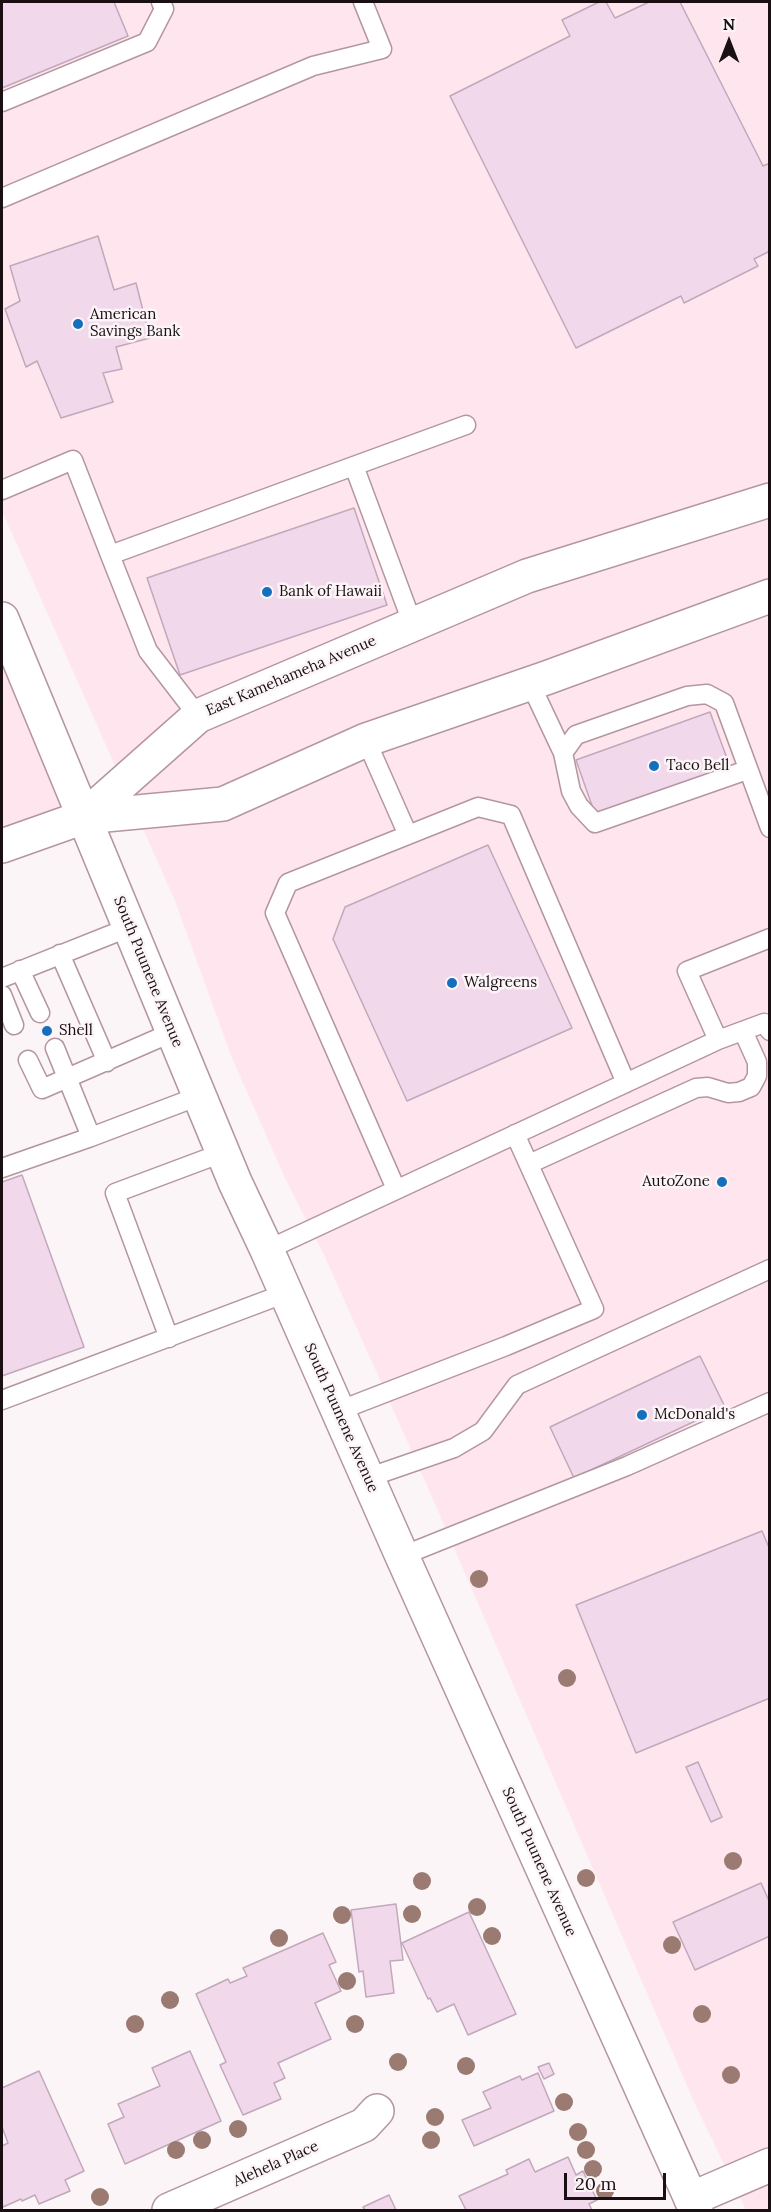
<!DOCTYPE html>
<html>
<head>
<meta charset="utf-8">
<style>
	body { margin:0 }
	#map { position:relative; width:771px; height:2212px; overflow:hidden; background:#fbf5f7; font-family:Lora,serif }
	canvas { display:block }
	.frame { position:absolute; inset:0; border:3px solid #1a0f13; pointer-events:none }
	.north { position:absolute; left:699px; top:12px; width:60px; height:60px; -webkit-text-stroke:4px #fbf5f7; paint-order:stroke; rotate:0deg; font-size:16px; font-weight:700; line-height:24px; text-align:center; color:#1a0f13 }
	.north::after { content:''; display:block; margin:auto; width:21px; height:27px; background:#1a0f13; clip-path:polygon(50% 0,100% 100%,50% 72%,0 100%) }
	.scale { position:absolute; left:564px; top:2173px; width:102px; height:27px; box-sizing:border-box; border:3px solid #1a0f13; border-top:0; padding-left:8px; font-size:18px; line-height:21px; white-space:nowrap; color:#1a0f13; -webkit-text-stroke:4px #fbf5f7; paint-order:stroke }
</style>
</head>
<body>
<div id="map">
<canvas width="771" height="2212"></canvas>
<div class="frame"></div>
<div class="north">N</div>
<div class="scale">20 m</div>
</div>
<script>
const g = document.querySelector('canvas').getContext('2d');
g.lineJoin = 'round';
function paint(path, color) {
  g.fillStyle = color;
  g.fill(path, 'evenodd');
}
function poly(rows) {
  const path = new Path2D();
  for (const r of rows) {
    path.moveTo(r[0], r[1]);
    for (let i = 2; i < r.length; i += 2) path.lineTo(r[i], r[i + 1]);
  }
  return path;
}
function trace(path, color, width, dash) {
  g.strokeStyle = color;
  g.lineWidth = width;
  g.lineCap = dash ? 'butt' : 'round';
  g.setLineDash(dash || []);
  g.stroke(path);
}
function label(font, color, halo, rows, align = 'center') {
  g.font = font + ' Lora,serif';
  g.lineWidth = 5;
  g.setLineDash([]);
  g.textBaseline = 'middle';
  g.strokeStyle = halo;
  g.fillStyle = color;
  for (const [text, x, y, turn = 0] of rows) {
    g.save();
    g.translate(x, y);
    g.rotate((+turn || 0) * Math.PI / 180);
    g.textAlign = isNaN(turn) ? turn : align;
    if (halo) g.strokeText(text, 0, 0);
    g.fillText(text, 0, 0);
    g.restore();
  }
}
paint(poly([
	[2,2,769,2,769,2210,746,2210,694,2102,425,1481,324,1255,285,1178,232,1058,175,901,2,511],
	[2,619,84,817,2,846]
]), '#ffe6ee');
const building = poly([
	[2,2,114,2,128,36,2,88,2,2],
	[599,2,606,2,615,18,649,2,680,2,763,166,770,163,770,251,754,259,758,266,684,303,681,296,576,348,450,96,570,36,562,20,599,2],
	[98,236,114,290,136,283,150,338,116,347,122,369,103,373,113,402,61,418,37,361,26,367,5,309,20,301,10,266,98,236],
	[354,508,387,605,180,675,147,578,354,508],
	[710,712,732,772,597,820,576,760,710,712],
	[488,845,572,1028,407,1101,333,939,345,907,488,845],
	[22,1175,84,1347,2,1376,2,1182,22,1175],
	[700,1356,725,1407,574,1478,550,1427,700,1356],
	[762,1531,770,1550,770,1698,636,1753,576,1605,762,1531],
	[698,1762,722,1817,711,1822,686,1767,698,1762],
	[761,1883,770,1903,770,1936,695,1970,673,1922,761,1883],
	[396,1904,403,1960,390,1961,394,1993,366,1997,363,1971,359,1972,351,1910,396,1904],
	[469,1912,516,2014,468,2035,454,2004,437,2012,430,1998,428,1999,402,1943,469,1912],
	[323,1933,336,1962,329,1965,341,1991,315,2003,331,2039,278,2063,285,2078,274,2083,281,2099,243,2115,220,2065,226,2062,196,1994,228,1979,230,1983,247,1976,243,1968,323,1933],
	[190,2051,221,2121,125,2164,108,2124,124,2117,118,2104,160,2086,152,2068,190,2051],
	[549,2063,554,2074,544,2079,538,2067,549,2063],
	[39,2071,84,2171,65,2180,70,2191,39,2204,35,2195,22,2201,21,2199,3,2207,2,2203,2,2146,8,2143,2,2127,2,2088,39,2071],
	[538,2073,554,2111,474,2146,462,2120,491,2108,483,2092,520,2076,522,2080,538,2073],
	[568,2157,576,2175,583,2171,597,2200,589,2204,592,2210,466,2210,459,2196,508,2174,506,2170,529,2159,535,2172,568,2157],
	[389,2195,396,2210,365,2210,363,2207,389,2195]
]);
paint(building, '#f2d8eb');
trace(building, '#c1a8bb', 1.5);
const lane = poly([
	[2,102,147,42,164,9,161,2],
	[2,198,313,66,382,49,363,2],
	[354,466,413,625],
	[2,490,73,460,110,555,466,425],
	[110,555,148,651,198,716],
	[530,683,563,753],
	[366,740,408,835],
	[747,770,595,823,579,806,571,791,563,753,576,735,687,696,707,694,724,703,770,828],
	[60,954,107,1062],
	[20,970,40,1013],
	[2,978,130,927],
	[2,995,14,1025],
	[718,1040,764,1023,770,1031],
	[55,1048,91,1137],
	[28,1060,42,1089,173,1032],
	[529,1164,696,1088,708,1087,728,1093,739,1092,751,1087,757,1076,757,1062,743,1031],
	[2,1168,91,1137,199,1096],
	[396,1189,275,913,288,883,478,807,511,815,626,1083],
	[267,1250,718,1040,687,971,770,938],
	[169,1338,115,1193,222,1153],
	[2,1400,286,1293],
	[338,1411,506,1346,594,1309,515,1134],
	[367,1478,454,1448,483,1431,517,1385,770,1269],
	[402,1556,627,1466,770,1402]
]);
const street = poly([
	[691,2199,770,2165],
	[169,2210,364,2125,377,2111]
]);
const secondary = poly([
	[2,619,235,1182,267,1250,402,1556,696,2210],
	[84,817,198,716,527,576,770,500],
	[2,846,84,817,223,804,366,740,546,678,770,596]
]);
trace(lane, '#b496a0', 21);
trace(street, '#b496a0', 36);
trace(secondary, '#b496a0', 36);
trace(lane, '#fff', 18);
trace(street, '#fff', 33);
trace(secondary, '#fff', 33);
g.fillStyle = '#9a7a71';
for (const [x, y] of [
	[479,1579],
	[567,1678],
	[733,1861],
	[586,1878],
	[422,1881],
	[477,1907],
	[412,1914],
	[342,1915],
	[492,1936],
	[279,1938],
	[672,1945],
	[347,1981],
	[170,2000],
	[702,2014],
	[135,2024],
	[355,2024],
	[398,2062],
	[466,2066],
	[731,2075],
	[564,2102],
	[435,2117],
	[238,2129],
	[578,2132],
	[202,2140],
	[431,2140],
	[176,2150],
	[586,2150],
	[593,2169],
	[605,2191],
	[100,2197]
]) {
  g.beginPath();
  g.arc(x, y, 9, 0, 2 * Math.PI);
  g.fill();
}
for (const [x, y, r, color] of [
	[78,324,6,"#156fbc"],
	[267,592,6,"#156fbc"],
	[654,766,6,"#156fbc"],
	[452,983,6,"#156fbc"],
	[47,1031,6,"#156fbc"],
	[722,1182,6,"#156fbc"],
	[642,1415,6,"#156fbc"]
]) {
  const dot = new Path2D();
  dot.arc(x, y, r, 0, 2 * Math.PI);
  g.fillStyle = color;
  g.fill(dot);
  trace(dot, '#fbf5f7', 2);
}
label('15px', '#1a0f13', '#fbf5f7', [
	["American",90,315],
	["Savings Bank",90,332],
	["Bank of Hawaii",279,592],
	["Taco Bell",666,766],
	["Walgreens",464,983],
	["Shell",59,1031],
	["AutoZone",710,1182,"right"],
	["McDonald's",654,1415]
], 'left');
label('15px', '#1a0f13', '#fbf5f7', [
	["East Kamehameha Avenue",291,676,-23],
	["South Puunene Avenue",148,972,68],
	["South Puunene Avenue",341,1418,66],
	["South Puunene Avenue",539,1862,66],
	["Alehela Place",276,2164,-24]
]);
</script>
</body>
</html>
